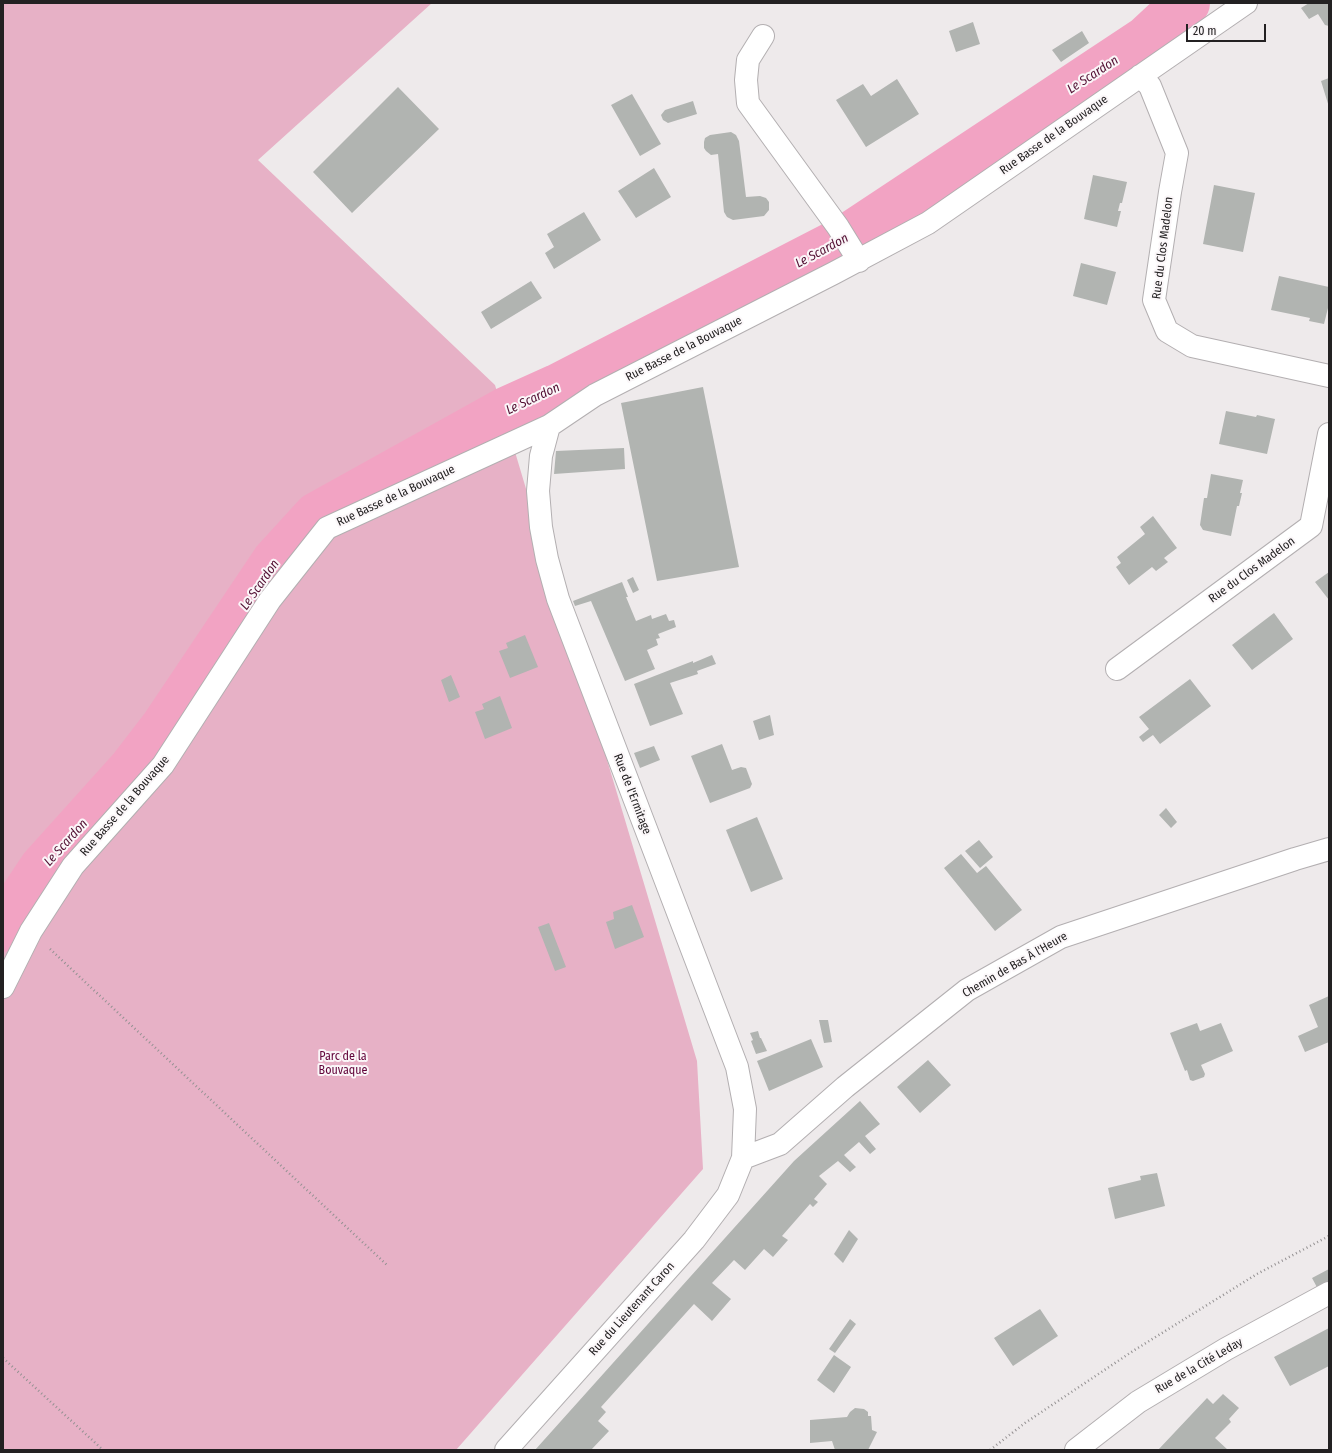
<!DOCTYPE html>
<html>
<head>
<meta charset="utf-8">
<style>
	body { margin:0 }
	#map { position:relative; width:1332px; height:1453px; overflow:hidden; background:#eeeaeb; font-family:"Fira Sans Condensed",sans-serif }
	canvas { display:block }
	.frame { position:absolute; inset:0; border:4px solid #232122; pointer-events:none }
	.scale { position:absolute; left:1186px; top:24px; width:80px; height:18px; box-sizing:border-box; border:2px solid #232122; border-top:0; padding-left:5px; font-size:12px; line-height:14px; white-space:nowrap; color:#232122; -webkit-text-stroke:3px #fbf7f9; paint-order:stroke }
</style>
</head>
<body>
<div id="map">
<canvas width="1332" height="1453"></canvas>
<div class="frame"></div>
<div class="scale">20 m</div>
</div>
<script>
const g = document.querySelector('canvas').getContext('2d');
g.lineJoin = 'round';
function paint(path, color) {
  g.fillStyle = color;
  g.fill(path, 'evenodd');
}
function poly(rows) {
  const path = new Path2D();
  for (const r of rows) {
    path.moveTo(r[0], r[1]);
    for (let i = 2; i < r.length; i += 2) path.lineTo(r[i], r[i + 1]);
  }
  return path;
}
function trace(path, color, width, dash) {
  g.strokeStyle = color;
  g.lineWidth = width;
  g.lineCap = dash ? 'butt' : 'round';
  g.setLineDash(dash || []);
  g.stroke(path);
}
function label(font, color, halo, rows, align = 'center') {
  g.font = font + ' "Fira Sans Condensed",sans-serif';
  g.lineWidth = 4;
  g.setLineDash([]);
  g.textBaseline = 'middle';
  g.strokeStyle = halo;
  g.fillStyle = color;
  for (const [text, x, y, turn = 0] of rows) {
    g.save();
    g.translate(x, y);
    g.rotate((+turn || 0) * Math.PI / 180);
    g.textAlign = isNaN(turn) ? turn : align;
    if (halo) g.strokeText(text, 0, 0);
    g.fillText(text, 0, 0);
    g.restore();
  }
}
paint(poly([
	[3,3,432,3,258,160,495,385,697,1061,703,1169,456,1450,3,1450]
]), '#e7b1c6');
trace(poly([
	[3,928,43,868,133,768,163,729,275,562,317,516,506,411,557,388,844,240,1146,40,1186,3]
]), '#f2a3c3', 48);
paint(poly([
	[1309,3,1329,3,1329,26,1325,25,1318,14,1309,19,1301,8],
	[973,22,980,44,956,52,949,31],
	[1082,31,1089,43,1061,62,1052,50],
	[1329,78,1329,107,1321,81],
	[897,79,919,114,866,147,836,100,863,84,871,96],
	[398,87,439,129,352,213,313,172],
	[632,94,661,144,640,156,611,105],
	[693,101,697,114,668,123,663,120,661,115,665,110],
	[731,132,736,135,739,141,746,197,760,196,766,198,769,202,769,210,764,216,733,220,727,217,724,212,718,154,711,155,706,151,704,148,704,142,705,138,710,135],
	[654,168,671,197,636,218,618,191],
	[1093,175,1127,182,1122,203,1120,203,1118,211,1121,211,1117,227,1084,219],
	[1214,185,1255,193,1243,252,1203,244],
	[584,212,601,240,554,269,545,253,554,247,547,234],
	[1081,263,1116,272,1107,305,1073,296],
	[1279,276,1329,287,1329,304,1324,324,1309,321,1310,318,1271,310],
	[531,281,542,298,491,329,481,312],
	[703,387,739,567,657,581,621,403],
	[1226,411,1256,417,1257,415,1275,419,1267,454,1219,444],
	[624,448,625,469,554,474,556,451],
	[1211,474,1243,480,1240,493,1242,493,1239,506,1237,506,1231,536,1203,530,1200,525,1204,498,1207,498],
	[1153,516,1177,548,1164,558,1168,562,1156,571,1152,567,1129,585,1116,567,1121,563,1117,557,1145,534,1140,527],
	[1329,572,1329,600,1315,582],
	[633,577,639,590,633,593,627,580],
	[622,582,628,597,626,597,636,621,651,615,652,619,666,614,669,621,674,620,676,627,658,634,660,638,656,639,658,645,647,650,655,669,625,681,591,601,575,606,573,601],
	[1274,613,1293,639,1252,670,1232,645],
	[525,635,538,667,510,678,499,651,508,648,506,643],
	[712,655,716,664,697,671,698,674,670,683,683,714,650,726,634,684,693,661,693,663],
	[451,675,460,697,449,702,441,680],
	[1190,679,1211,706,1160,744,1153,735,1143,742,1139,737,1149,729,1139,717],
	[500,696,512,728,485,739,475,712,484,709,482,704],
	[770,715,774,735,759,740,753,721],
	[722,744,732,770,741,767,746,768,752,784,750,788,710,803,691,756],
	[654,746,660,760,640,768,634,753],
	[1166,808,1177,822,1171,828,1159,815],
	[757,817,783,879,751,892,726,830],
	[979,840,993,857,980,868,965,851],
	[961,854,977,873,986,866,1022,910,995,931,944,868],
	[632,905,644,937,615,949,606,922,614,919,613,912],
	[549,923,566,967,555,971,538,927],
	[1329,996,1329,1042,1305,1052,1298,1036,1318,1027,1309,1005],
	[819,1020,828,1020,832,1042,824,1043],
	[1197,1023,1200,1031,1221,1023,1233,1051,1201,1065,1205,1074,1204,1077,1193,1081,1190,1080,1187,1070,1185,1071,1170,1033],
	[758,1031,760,1038,761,1038,767,1051,756,1054,751,1041,753,1040,750,1033],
	[811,1039,823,1067,769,1091,757,1061],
	[928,1060,951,1085,920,1113,897,1087],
	[860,1101,880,1124,865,1136,876,1149,870,1154,859,1142,844,1155,856,1167,850,1172,838,1161,819,1176,827,1184,814,1199,818,1202,813,1207,810,1204,782,1236,788,1240,773,1257,764,1249,745,1270,734,1260,712,1283,731,1299,712,1321,694,1304,601,1407,606,1412,598,1421,609,1431,591,1450,535,1450,794,1161],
	[1157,1173,1165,1206,1115,1219,1108,1188,1141,1180,1140,1176],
	[849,1230,858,1239,843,1263,834,1254],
	[1329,1269,1329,1286,1319,1291,1312,1278],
	[1040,1309,1058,1336,1013,1366,994,1338],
	[850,1319,856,1324,835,1353,829,1349],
	[1329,1328,1329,1366,1290,1386,1274,1357],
	[834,1355,851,1367,834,1393,817,1380],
	[1223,1394,1239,1408,1229,1419,1231,1422,1215,1438,1228,1450,1158,1450,1207,1398,1213,1404],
	[855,1408,864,1409,868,1412,868,1416,871,1416,872,1430,877,1432,868,1450,835,1450,832,1441,810,1443,810,1420,847,1417,850,1412]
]), '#b1b4b1');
const minor = poly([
	[763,36,748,60,746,80,748,103,838,227,859,261],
	[1140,76,1150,86,1177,153,1170,192,1154,300,1167,331,1192,346,1329,376],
	[1117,669,1311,526,1329,434],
	[3,987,31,931,73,866,163,765,270,600,327,528,549,426,595,395,834,273,928,223,1246,3],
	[743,1158,780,1144,845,1087,967,990,1061,937,1295,859,1329,849],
	[506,1450,694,1240,728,1195,743,1158,745,1109,737,1067,558,599,547,559,541,527,538,491,541,456,549,426],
	[1076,1450,1138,1402,1226,1349,1329,1293]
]);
trace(minor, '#b3afb1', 24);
trace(poly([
	[50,949,388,1266],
	[3,1358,103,1450],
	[990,1450,1025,1423,1133,1351,1257,1274,1329,1236]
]), '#949192', 2.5, [1, 3]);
trace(minor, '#fff', 22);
label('12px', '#232122', '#fbf7f9', [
	["Rue Basse de la Bouvaque",1054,135,-35],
	["Rue du Clos Madelon",1163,248,-83],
	["Rue Basse de la Bouvaque",684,349,-27],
	["Rue Basse de la Bouvaque",396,496,-25],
	["Rue du Clos Madelon",1252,570,-36],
	["Rue de l'Ermitage",632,794,69],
	["Rue Basse de la Bouvaque",125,806,-49],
	["Chemin de Bas À l'Heure",1015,965,-30],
	["Rue du Lieutenant Caron",632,1309,-48],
	["Rue de la Cité Leday",1199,1366,-30]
]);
label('12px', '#610339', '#fbf7f9', [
	["Parc de la",343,1057],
	["Bouvaque",343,1071]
]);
label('italic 13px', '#531033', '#fbf7f9', [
	["Le Scardon",1093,75,-33],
	["Le Scardon",822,251,-28],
	["Le Scardon",533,399,-25],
	["Le Scardon",260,585,-55],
	["Le Scardon",66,843,-48]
]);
</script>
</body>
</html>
